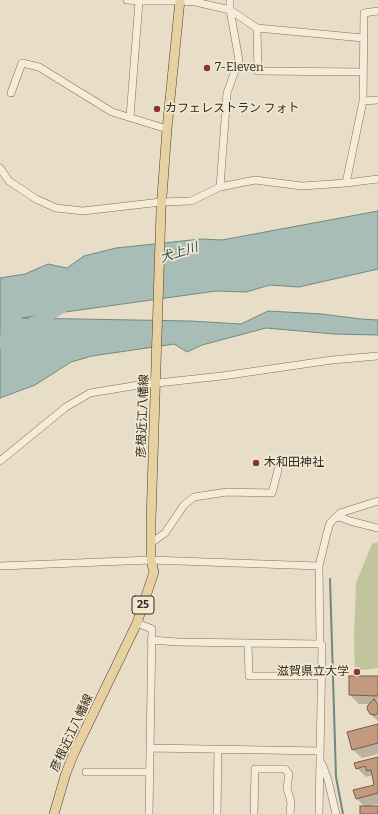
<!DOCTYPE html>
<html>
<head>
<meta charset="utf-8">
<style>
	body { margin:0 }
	canvas { display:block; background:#e8ddc6 }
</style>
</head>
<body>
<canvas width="378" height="814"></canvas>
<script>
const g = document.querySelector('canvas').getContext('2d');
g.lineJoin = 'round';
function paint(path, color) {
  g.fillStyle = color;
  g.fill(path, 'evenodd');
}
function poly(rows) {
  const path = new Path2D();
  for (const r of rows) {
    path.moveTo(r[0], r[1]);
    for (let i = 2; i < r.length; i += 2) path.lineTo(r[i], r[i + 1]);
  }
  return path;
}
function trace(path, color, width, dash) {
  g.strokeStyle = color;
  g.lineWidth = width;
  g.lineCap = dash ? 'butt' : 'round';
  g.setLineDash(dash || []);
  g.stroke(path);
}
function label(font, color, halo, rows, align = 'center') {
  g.font = font + ' Bitter,"Noto Sans JP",serif';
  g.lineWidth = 3.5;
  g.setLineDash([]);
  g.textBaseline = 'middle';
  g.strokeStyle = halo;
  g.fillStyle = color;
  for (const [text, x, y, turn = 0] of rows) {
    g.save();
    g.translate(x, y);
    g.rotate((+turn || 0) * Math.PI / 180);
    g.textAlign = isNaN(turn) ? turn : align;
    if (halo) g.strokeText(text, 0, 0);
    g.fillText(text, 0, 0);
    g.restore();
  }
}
paint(poly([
	[378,542,378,668,355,671,354,638,356,583,372,544]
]), '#c1c59b');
const water = poly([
	[378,211,378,269,299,287,270,285,246,292,216,291,22,318,190,321,241,324,268,311,322,314,361,319,378,320,378,335,334,334,266,328,202,345,187,352,174,344,92,356,71,362,35,385,0,398,0,278,25,274,48,264,67,268,84,256,116,248,201,239,222,240,378,211]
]);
paint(water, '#a7bdb6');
trace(water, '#6f8a82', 1);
paint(poly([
	[378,677,378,721,370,714,372,704,359,704,350,695],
	[378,725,378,754,362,758,353,750],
	[378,758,378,804,370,806,378,807,378,814,361,814,365,807,357,799,376,785,373,775,366,777,357,768]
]), '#0003');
trace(poly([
	[330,579,336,777,343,814]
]), '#6f8a82', 2);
trace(poly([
	[0,342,64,306]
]), '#a7bdb6', 12);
const building = poly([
	[349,676,378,676,378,696,349,695,349,676],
	[374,699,378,705,378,713,376,715,370,714,367,709,368,705,374,699],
	[378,724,378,743,352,750,347,732,378,724],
	[378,757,378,793,356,799,353,790,374,785,371,770,367,771,365,766,356,769,354,763,378,757],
	[360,806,378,806,378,814,360,814,360,806]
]);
paint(building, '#c29a80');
trace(building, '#7e5b47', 1);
const minor = poly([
	[127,0,139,1,180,1,196,2,230,10,257,28,363,38],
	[257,28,258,71,363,72],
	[11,93,22,63,39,67,112,112,167,129],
	[363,101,378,100],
	[130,117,139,1],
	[0,168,9,181,36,199,56,208,83,211,161,202,191,201,220,187,255,180,302,186,346,183,378,179],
	[346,183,363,101,364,13,378,11],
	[220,187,227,93,239,60,230,10,230,0],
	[0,461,66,407,90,393,139,385,222,376,332,360,378,356],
	[335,518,340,513,378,501],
	[151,543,165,533,184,505,194,497,227,492,272,493,278,470],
	[0,566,151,560,319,566],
	[137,623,152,629,149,814],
	[151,640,178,642,320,644],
	[248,643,249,676,322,676],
	[150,748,320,751],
	[322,764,328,780,336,814],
	[86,772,149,772],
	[217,814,218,749],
	[254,814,255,769,285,769,289,774,287,788,291,802,290,814],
	[319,814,322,645,320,644,319,566,327,533,330,523,335,518,340,517,350,521,378,528]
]);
const major = poly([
	[54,814,66,773,74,753,137,623,154,572,151,560,151,520,161,210,167,129,180,0]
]);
trace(minor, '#82705e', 8);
trace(major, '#503f31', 10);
trace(minor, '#f4ebd8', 7);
trace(major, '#e7d0a2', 9);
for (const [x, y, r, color] of [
	[207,68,4,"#893537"],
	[157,109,4,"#893537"],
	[256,463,4,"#893537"],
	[357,672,4,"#893537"]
]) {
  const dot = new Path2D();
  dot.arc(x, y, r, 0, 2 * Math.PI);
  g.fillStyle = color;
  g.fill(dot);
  trace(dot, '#f1e8d4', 1.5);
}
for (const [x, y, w] of [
	[143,605,22]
]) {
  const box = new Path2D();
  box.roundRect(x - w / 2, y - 9, w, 18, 3);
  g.fillStyle = '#f1e8d4';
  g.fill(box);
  trace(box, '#342920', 1);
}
label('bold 11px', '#342920', null, [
	["25",143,605]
]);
label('12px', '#342920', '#f1e8d4', [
	["7-Eleven",215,68],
	["カフェレストラン フォト",165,109],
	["木和田神社",264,463],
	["滋賀県立大学",349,672,"right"]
], 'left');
label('12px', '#342920', '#f1e8d4', [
	["彦根近江八幡線",143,416,-88],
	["彦根近江八幡線",72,733,-65]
]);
label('italic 13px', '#31514f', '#f1e8d4', [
	["犬上川",179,253,-17]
]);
</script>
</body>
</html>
